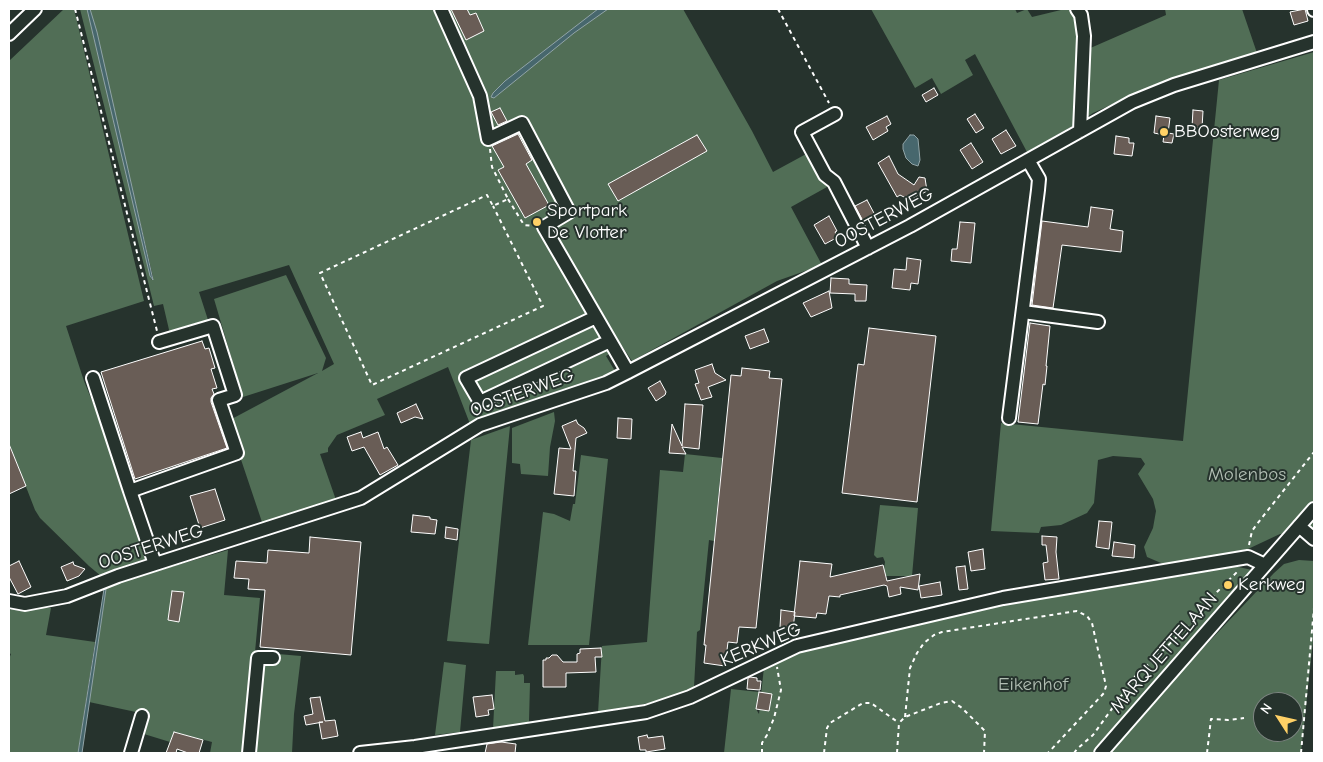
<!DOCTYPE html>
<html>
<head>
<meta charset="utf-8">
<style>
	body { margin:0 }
	#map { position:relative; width:1323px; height:762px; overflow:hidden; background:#26332d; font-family:"Comic Neue",sans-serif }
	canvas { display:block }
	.frame { position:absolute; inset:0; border:10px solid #fff; pointer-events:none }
	.north { position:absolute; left:1253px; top:692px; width:50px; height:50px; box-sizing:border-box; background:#26332d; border:1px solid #7d8581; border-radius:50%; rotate:305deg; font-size:14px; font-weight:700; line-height:20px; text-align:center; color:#fff }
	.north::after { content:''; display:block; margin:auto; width:18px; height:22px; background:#ffd166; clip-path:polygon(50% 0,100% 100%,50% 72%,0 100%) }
</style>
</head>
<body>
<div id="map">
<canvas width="1323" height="762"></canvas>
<div class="frame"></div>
<div class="north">N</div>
</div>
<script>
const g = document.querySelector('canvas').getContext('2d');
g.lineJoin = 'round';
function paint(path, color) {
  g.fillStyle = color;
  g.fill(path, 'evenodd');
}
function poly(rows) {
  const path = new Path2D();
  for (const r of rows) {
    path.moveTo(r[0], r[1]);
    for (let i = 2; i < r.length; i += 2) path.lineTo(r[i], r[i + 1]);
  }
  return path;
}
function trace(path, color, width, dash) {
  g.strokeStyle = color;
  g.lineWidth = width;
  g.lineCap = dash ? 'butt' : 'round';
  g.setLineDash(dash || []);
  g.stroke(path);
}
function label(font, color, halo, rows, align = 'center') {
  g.font = font + ' "Comic Neue",sans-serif';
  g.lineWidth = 4;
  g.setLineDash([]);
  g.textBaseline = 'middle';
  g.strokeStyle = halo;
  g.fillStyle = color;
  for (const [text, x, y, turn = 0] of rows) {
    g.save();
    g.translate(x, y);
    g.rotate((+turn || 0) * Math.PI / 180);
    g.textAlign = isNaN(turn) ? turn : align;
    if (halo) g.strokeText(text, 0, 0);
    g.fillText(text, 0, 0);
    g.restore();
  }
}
paint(poly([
	[64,9,74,9,144,301,66,326,84,381,103,428,113,463,151,563,101,578,101,576,89,566,40,518,35,510,9,443,9,61],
	[80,9,87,9,89,15,151,279,153,280,153,277,90,9,683,9,752,131,773,172,808,153,827,187,791,207,822,265,777,281,632,361,622,346,606,356,615,371,598,382,470,424,448,367,377,399,385,415,337,435,328,448,328,452,320,454,336,500,263,525,228,421,318,373,243,397,214,299,286,275,326,358,322,371,334,364,289,265,199,292,209,323,170,334,163,304,154,306],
	[871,9,1015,9,1017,13,1027,9,1032,17,1065,9,1072,9,1079,26,1079,53,1166,15,1165,9,1242,9,1257,53,1178,77,1137,93,1093,113,1078,123,1027,152,975,54,965,60,973,75,941,94,932,78,915,88],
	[1314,52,1314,532,1280,534,1248,549,1170,564,1161,563,1147,557,1144,547,1153,528,1156,511,1153,499,1138,474,1145,464,1141,458,1113,456,1098,460,1094,503,1087,513,1061,525,1041,527,1039,533,991,531,1001,423,1183,441,1219,80],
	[554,412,555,421,550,447,548,476,521,474,520,464,512,463,512,428],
	[510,426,489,644,447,641,471,440],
	[685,454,722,458,714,541,709,540,700,630,697,632,694,687,664,700,598,713,602,646,647,642,660,470,683,472],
	[581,455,608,459,589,645,528,645,543,512,554,514,570,521,573,504,575,504],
	[880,505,918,508,912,576,878,576,878,571,884,569,885,562,883,557,877,558,874,555],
	[228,550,224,595,260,598,255,652,301,656,294,714,292,753,210,753,212,742,174,732,170,742,144,734,150,715,89,702,106,589,117,583],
	[1299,560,1314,561,1314,631,1301,753,1109,753,1188,664,1274,573,1284,564],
	[1263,702,1293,702,1293,732,1263,732],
	[1234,566,1252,570,1095,753,724,753,731,689,759,692,756,709,759,714,764,667,792,654,852,638,997,606],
	[12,606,51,608,46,635,95,642,78,753,9,753,9,659,11,654,9,653,9,613],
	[444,662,466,665,460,732,435,735],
	[496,671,515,671,515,675,523,674,524,676,524,683,530,683,529,721,527,724,493,729]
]), '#516e56');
const water = poly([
	[87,9,90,9,97,32,153,280,150,276,87,9],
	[598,9,608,9,574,33,494,98,491,97,493,93,505,81,598,9],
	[910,135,914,135,918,139,920,160,918,166,912,164,906,158,903,149,903,144,910,135],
	[104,589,106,589,82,753,78,753,104,589]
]);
paint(water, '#47676d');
trace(water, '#91a4a7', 1);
const building = poly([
	[451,9,467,9,470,15,476,13,484,31,466,40,451,9],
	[1305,9,1308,21,1294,25,1290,12,1305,9],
	[934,88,938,95,926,102,922,95,934,88],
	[500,108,507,121,498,125,491,112,500,108],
	[1193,110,1203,111,1202,128,1192,127,1193,110],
	[975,114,984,128,976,133,967,119,975,114],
	[887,116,891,124,886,127,888,131,873,140,866,127,887,116],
	[1156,116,1170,118,1168,133,1174,134,1172,143,1163,142,1164,135,1154,133,1156,116],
	[1006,130,1016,146,1001,154,992,139,1006,130],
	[518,134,532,160,526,164,549,205,525,218,498,170,504,167,492,146,518,134],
	[697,135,707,151,618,201,608,184,697,135],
	[1116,136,1129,138,1129,143,1134,143,1132,156,1114,154,1116,136],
	[971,143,983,162,972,169,960,150,971,143],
	[889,156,898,174,914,185,919,177,925,178,927,191,910,200,908,196,904,197,900,195,897,197,878,163,889,156],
	[867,200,875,215,863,221,855,206,867,200],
	[1091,207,1113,210,1110,229,1123,231,1121,252,1062,245,1053,308,1032,305,1042,221,1088,227,1091,207],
	[829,216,837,231,835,232,838,237,825,244,814,225,829,216],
	[960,222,975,223,971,263,951,261,952,249,957,249,960,222],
	[907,258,921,260,918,284,911,283,910,290,892,288,894,269,906,270,907,258],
	[831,278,849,279,849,284,867,285,866,301,855,301,855,294,830,293,831,278],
	[829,291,832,308,811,317,803,303,829,291],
	[1030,323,1050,326,1046,366,1047,366,1045,385,1043,384,1038,424,1018,422,1030,323],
	[869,328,936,336,917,502,842,493,858,364,864,365,869,328],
	[764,329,769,342,750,349,745,336,764,329],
	[202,341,205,349,209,348,215,368,211,369,217,388,212,389,214,394,211,398,211,402,227,448,135,479,101,372,202,341],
	[712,364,715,373,726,380,708,387,712,397,701,400,695,384,699,383,695,370,712,364],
	[742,368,770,371,769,378,782,379,756,628,739,627,737,643,728,642,725,666,704,663,706,645,704,645,731,375,741,376,742,368],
	[660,381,666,392,665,395,656,401,648,388,660,381],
	[416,404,423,419,415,417,401,423,397,413,416,404],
	[685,404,703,405,699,449,682,447,686,454,669,453,672,424,682,446,685,404],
	[618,418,632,419,631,439,617,438,618,418],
	[576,420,578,424,584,428,587,433,576,438,573,471,576,471,574,496,554,494,559,448,571,449,562,426,576,420],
	[361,432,363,438,378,432,384,449,387,447,398,465,380,475,364,447,352,451,347,437,361,432],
	[9,444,26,486,9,494,9,444],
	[215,489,225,520,200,528,190,496,215,489],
	[413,515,430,517,430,519,437,520,435,534,411,532,413,515],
	[1099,521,1112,522,1109,549,1096,547,1099,521],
	[446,527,458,529,457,540,445,538,446,527],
	[1042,536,1057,537,1056,552,1059,579,1045,580,1043,563,1048,562,1046,545,1042,545,1042,536],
	[310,537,361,542,351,655,260,647,265,590,248,589,249,579,234,578,236,561,267,563,268,550,309,553,310,537],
	[1114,542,1135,545,1134,558,1112,556,1114,542],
	[983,549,985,569,971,571,968,552,983,549],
	[19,561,31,587,18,594,9,577,9,566,19,561],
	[800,561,832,564,830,577,883,565,887,581,920,574,918,590,900,587,901,594,889,597,887,586,884,585,840,595,840,597,829,596,826,614,817,613,816,618,794,616,800,561],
	[73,562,74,565,85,569,79,576,67,581,61,567,73,562],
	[965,566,968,589,959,590,956,567,965,566],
	[940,582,942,595,921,598,919,586,940,582],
	[172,591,184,592,179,622,168,620,172,591],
	[781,610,795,612,793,629,780,627,781,610],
	[601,648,602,657,595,657,596,672,566,673,566,687,543,687,543,660,546,660,546,658,549,658,552,655,557,655,563,662,577,662,577,654,580,653,580,649,601,648],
	[750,677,757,678,757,681,761,681,760,690,747,689,748,678,750,677],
	[759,692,772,694,769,711,756,709,759,692],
	[492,695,494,709,488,710,489,715,476,717,473,697,492,695],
	[320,697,325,721,335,720,338,736,322,739,319,722,323,722,306,725,304,716,313,714,310,698,320,697],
	[174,732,203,740,199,753,188,753,177,749,176,753,166,753,174,732],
	[647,735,648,738,663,736,665,749,646,752,646,750,640,750,638,737,647,735],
	[501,742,516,744,515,753,485,753,487,744,501,742]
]);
paint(building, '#695d56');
trace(building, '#fff', 1);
const minor = poly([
	[441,9,480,96,488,139,522,123,569,212,544,227,628,372],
	[1077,9,1081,15,1084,36,1080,131],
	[1314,9,1314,10],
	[9,34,35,9],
	[835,114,802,132,825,175,834,182,868,248],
	[1023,312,1098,322],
	[596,317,466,378,480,402,610,341],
	[93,378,130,491],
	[1009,418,1038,190,1039,179,1028,160],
	[1299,526,1314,539],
	[155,564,130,491,237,453,219,400,235,395,213,326,159,342],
	[9,601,25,604,67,596,118,576,361,498,480,425,606,383,628,372,910,226,1132,102,1174,85,1314,42],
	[131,753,142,716],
	[249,753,258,658,273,658],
	[360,753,415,747,646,712,690,697,797,646,1003,598,1248,557,1265,565],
	[1101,753,1314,509]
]);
trace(minor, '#fff', 16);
trace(poly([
	[75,9,157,331],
	[778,9,829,103],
	[490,149,492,167,508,199,493,206,487,195,320,273,372,385,543,306,493,206],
	[508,199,524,225,533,226],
	[1249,545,1252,531,1257,524,1314,452],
	[905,717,910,668,917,653,924,643,934,635,942,632,1077,611,1087,616,1092,623,1106,686,1104,693,1048,753],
	[762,753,762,743,767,735,774,718,781,690,777,667],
	[824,753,827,728,830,723,863,703,871,703,899,723],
	[897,753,899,723,905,717,941,703,952,701,962,708,985,731,984,753],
	[1074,753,1077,749,1093,735,1137,674,1150,663,1192,622,1217,592,1238,571],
	[1207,753,1211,719,1228,720,1244,718],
	[1301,753,1314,608]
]), '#fff', 2, [4, 4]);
trace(minor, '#26332d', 12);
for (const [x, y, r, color] of [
	[1164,132,5,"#ffd166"],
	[537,222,5,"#ffd166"],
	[1228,585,5,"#ffd166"]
]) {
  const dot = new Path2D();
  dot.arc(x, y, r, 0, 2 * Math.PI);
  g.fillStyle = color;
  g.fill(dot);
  trace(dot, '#26332d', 2);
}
label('19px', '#fff', '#26332d', [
	["BBOosterweg",1174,132],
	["Sportpark",547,211],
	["De Vlotter",547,233],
	["Kerkweg",1238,585]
], 'left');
label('19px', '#fff', '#26332d', [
	["OOSTERWEG",884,218,-28],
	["OOSTERWEG",522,393,-20],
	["OOSTERWEG",151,547,-18],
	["KERKWEG",761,645,-23],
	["MARQUETTELAAN",1164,653,-49]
]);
label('19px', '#b1beb3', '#26332d', [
	["Molenbos",1247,475],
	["Eikenhof",1033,685]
]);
</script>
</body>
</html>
